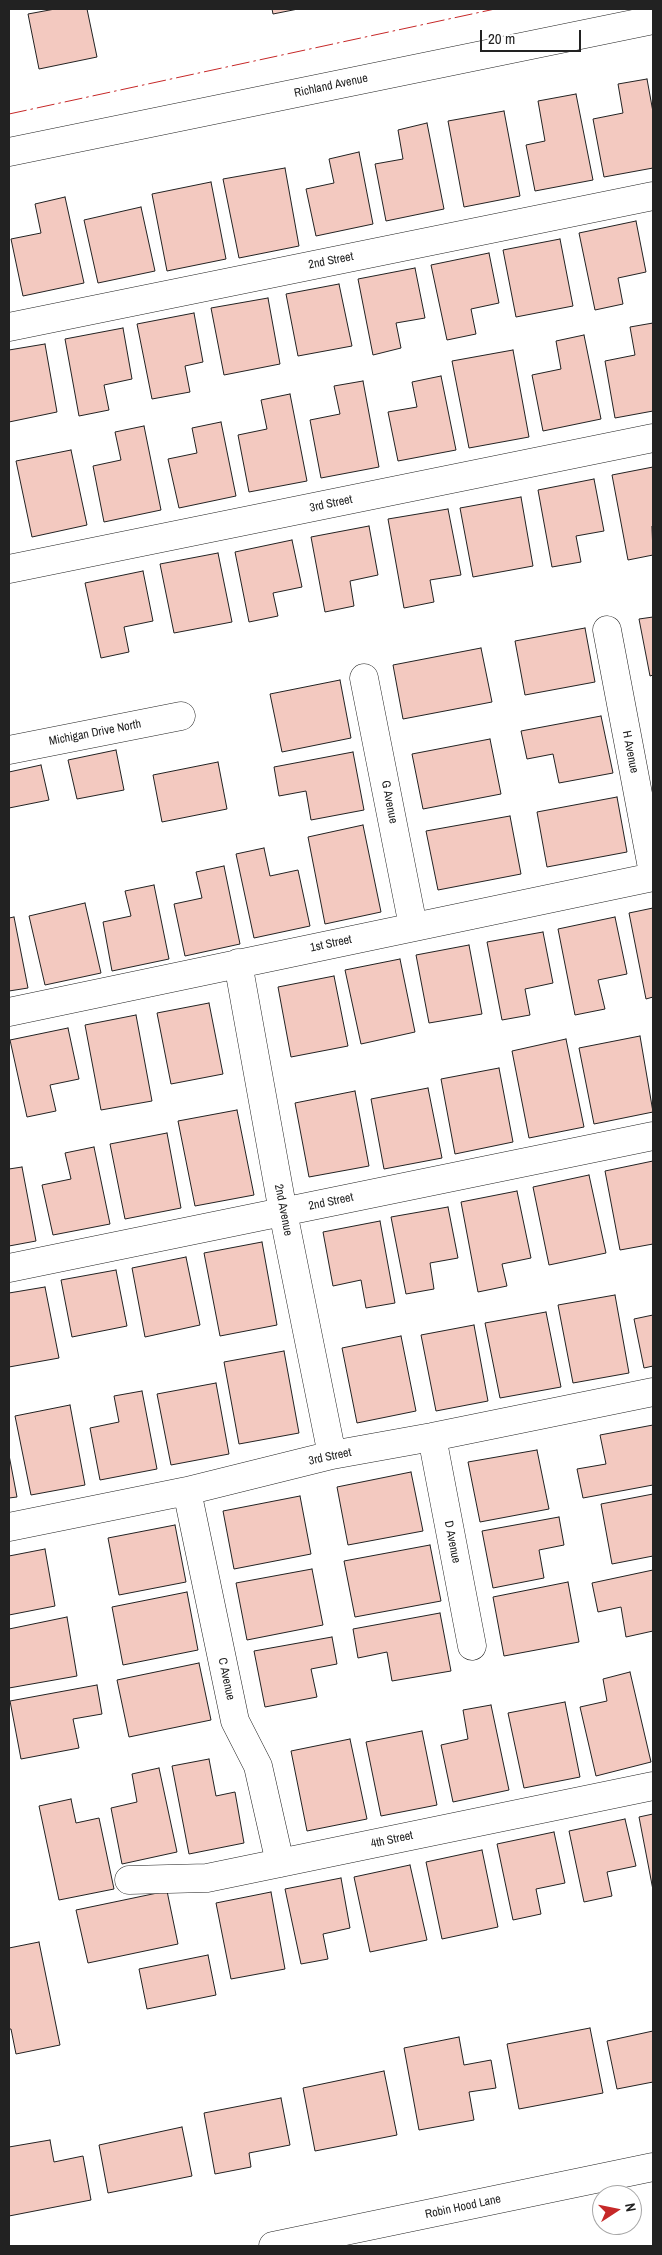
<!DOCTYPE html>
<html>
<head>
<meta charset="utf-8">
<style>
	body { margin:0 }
	#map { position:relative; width:662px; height:2255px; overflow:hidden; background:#fff; font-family:"Archivo Narrow",sans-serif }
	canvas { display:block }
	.frame { position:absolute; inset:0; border:10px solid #222; pointer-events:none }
	.north { position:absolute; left:592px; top:2185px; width:50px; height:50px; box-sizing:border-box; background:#fff; border:1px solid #a7a7a7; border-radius:50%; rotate:79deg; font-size:14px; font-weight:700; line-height:20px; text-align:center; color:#222 }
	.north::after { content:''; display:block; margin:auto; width:18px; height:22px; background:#c62828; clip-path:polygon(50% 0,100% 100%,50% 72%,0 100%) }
	.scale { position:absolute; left:480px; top:30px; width:101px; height:22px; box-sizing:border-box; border:2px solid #222; border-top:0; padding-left:6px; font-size:15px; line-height:18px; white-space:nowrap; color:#222; -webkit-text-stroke:4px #fff; paint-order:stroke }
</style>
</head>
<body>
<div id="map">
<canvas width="662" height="2255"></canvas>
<div class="frame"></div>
<div class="north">N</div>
<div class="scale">20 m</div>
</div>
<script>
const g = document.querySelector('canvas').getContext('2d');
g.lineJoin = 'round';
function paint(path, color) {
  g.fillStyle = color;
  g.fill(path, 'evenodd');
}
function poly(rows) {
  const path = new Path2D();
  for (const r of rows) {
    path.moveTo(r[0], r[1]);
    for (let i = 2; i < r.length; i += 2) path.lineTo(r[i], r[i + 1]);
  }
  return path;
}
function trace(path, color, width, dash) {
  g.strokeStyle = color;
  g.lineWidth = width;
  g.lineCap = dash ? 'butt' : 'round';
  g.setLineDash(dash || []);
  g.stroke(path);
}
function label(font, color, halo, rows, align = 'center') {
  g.font = font + ' "Archivo Narrow",sans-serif';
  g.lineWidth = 4;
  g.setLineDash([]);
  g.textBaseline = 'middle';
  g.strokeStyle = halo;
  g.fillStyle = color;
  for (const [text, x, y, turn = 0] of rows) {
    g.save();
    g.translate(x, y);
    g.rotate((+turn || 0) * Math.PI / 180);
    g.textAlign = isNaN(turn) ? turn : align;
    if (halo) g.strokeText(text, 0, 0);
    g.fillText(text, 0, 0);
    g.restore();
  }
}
const building = poly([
	[55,9,87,9,97,57,39,69,28,14,55,9],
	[272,9,298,9,273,14,272,9],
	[647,79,653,112,653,168,604,177,593,119,623,113,618,84,647,79],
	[576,94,593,180,535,191,526,145,545,141,538,101,576,94],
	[504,111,520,196,464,207,448,121,504,111],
	[427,123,444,209,386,221,375,164,403,159,398,130,427,123],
	[359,152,373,224,316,236,306,189,334,183,329,159,359,152],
	[285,168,299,246,239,258,223,179,285,168],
	[211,182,226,259,167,271,152,194,211,182],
	[65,197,84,283,23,296,11,239,41,233,35,204,65,197],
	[141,207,155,271,98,283,84,220,141,207],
	[636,221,646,272,618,278,623,304,595,310,579,233,636,221],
	[560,239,573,306,516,317,503,250,560,239],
	[489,253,499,303,471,309,476,334,447,340,431,265,489,253],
	[415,268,425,318,396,323,401,348,373,355,358,279,415,268],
	[339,284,352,346,298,356,286,294,339,284],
	[268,298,280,364,224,375,211,308,268,298],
	[194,313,203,362,185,366,190,392,152,399,137,324,194,313],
	[653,323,653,411,615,418,605,361,635,355,630,327,653,323],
	[123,328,132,379,104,385,109,410,79,416,65,339,123,328],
	[584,335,601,419,543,431,532,375,561,369,556,341,584,335],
	[45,344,57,412,9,422,9,350,45,344],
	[513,350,529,437,469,448,452,361,513,350],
	[441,376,456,450,398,461,388,412,417,407,412,382,441,376],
	[363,381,379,467,321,478,310,420,340,414,334,386,363,381],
	[290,394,307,481,249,492,238,435,267,429,261,400,290,394],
	[221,422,236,496,179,508,168,459,197,453,192,428,221,422],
	[144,426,161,510,104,522,93,466,121,460,115,432,144,426],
	[71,450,87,525,32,537,16,461,71,450],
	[653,467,653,526,652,526,653,555,628,560,612,475,653,467],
	[594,479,604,531,576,536,581,562,552,567,538,490,594,479],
	[521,497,533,566,473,577,460,508,521,497],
	[448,509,461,575,430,580,434,602,404,608,388,519,448,509],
	[369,526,378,575,350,581,354,606,325,612,311,537,369,526],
	[292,540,302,587,273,593,278,616,249,622,235,552,292,540],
	[218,553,232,622,174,633,160,564,218,553],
	[143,571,153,621,124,627,129,652,101,658,85,583,143,571],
	[653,617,653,675,650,676,639,619,653,617],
	[585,628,595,682,525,695,515,641,585,628],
	[481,648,492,702,403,719,393,665,481,648],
	[340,680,351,738,282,752,270,694,340,680],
	[601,716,613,773,559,783,553,754,527,759,521,731,601,716],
	[490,739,501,794,423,809,412,754,490,739],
	[116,750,124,790,77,799,68,760,116,750],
	[353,752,364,810,311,820,306,791,279,796,274,767,353,752],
	[218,762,227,809,162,822,153,775,218,762],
	[41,765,49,800,9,808,9,772,41,765],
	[617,797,627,852,547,867,537,812,617,797],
	[510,816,521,874,438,890,426,831,510,816],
	[363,825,381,912,325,924,308,837,363,825],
	[264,848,270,876,298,870,310,926,254,938,236,854,264,848],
	[224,866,240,944,185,956,174,904,202,898,196,872,224,866],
	[154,885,169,959,112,971,103,922,131,916,125,891,154,885],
	[85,903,101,973,45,985,29,916,85,903],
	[653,908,653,997,646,999,629,913,653,908],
	[14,917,28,988,9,991,9,918,14,917],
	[615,917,627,974,598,980,605,1009,575,1015,558,929,615,917],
	[543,932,553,983,525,989,530,1015,502,1020,487,942,543,932],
	[469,945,482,1014,429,1023,416,955,469,945],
	[400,959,415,1032,361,1044,345,970,400,959],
	[334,976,348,1046,291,1057,278,987,334,976],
	[209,1003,223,1074,171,1084,157,1013,209,1003],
	[136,1015,152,1101,101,1110,85,1025,136,1015],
	[68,1028,79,1079,50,1085,56,1111,27,1117,10,1040,68,1028],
	[640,1036,653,1112,594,1124,579,1048,640,1036],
	[566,1039,584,1127,529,1138,512,1051,566,1039],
	[499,1068,513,1142,455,1154,441,1079,499,1068],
	[428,1088,442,1158,384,1169,371,1099,428,1088],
	[355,1091,369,1166,309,1177,295,1103,355,1091],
	[237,1110,254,1195,195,1206,178,1121,237,1110],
	[167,1133,181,1208,125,1219,110,1144,167,1133],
	[94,1147,110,1224,53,1235,42,1185,71,1179,65,1153,94,1147],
	[653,1161,653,1244,620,1250,605,1171,653,1161],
	[22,1167,36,1241,9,1246,9,1169,22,1167],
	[589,1175,606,1253,549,1265,533,1187,589,1175],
	[517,1191,531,1258,502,1264,507,1286,478,1292,461,1202,517,1191],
	[448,1207,458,1258,430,1263,434,1289,406,1294,391,1217,448,1207],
	[380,1221,395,1303,366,1308,361,1280,333,1286,323,1232,380,1221],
	[262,1242,277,1325,220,1336,204,1253,262,1242],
	[186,1257,200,1325,145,1337,132,1268,186,1257],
	[116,1270,127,1326,72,1337,61,1280,116,1270],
	[45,1287,59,1358,9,1367,9,1293,45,1287],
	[615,1295,629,1373,573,1383,558,1305,615,1295],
	[546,1312,561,1387,500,1398,485,1323,546,1312],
	[653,1315,653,1366,644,1368,634,1319,653,1315],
	[474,1325,488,1401,436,1411,421,1335,474,1325],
	[401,1336,416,1411,357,1423,342,1348,401,1336],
	[284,1351,299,1433,239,1444,224,1362,284,1351],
	[216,1383,229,1454,171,1465,157,1394,216,1383],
	[142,1391,157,1469,100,1480,90,1428,119,1422,114,1396,142,1391],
	[70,1405,85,1485,31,1495,15,1416,70,1405],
	[653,1425,653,1485,583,1498,577,1469,606,1464,600,1435,653,1425],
	[537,1450,549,1509,480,1522,468,1462,537,1450],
	[9,1455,17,1497,9,1498,9,1455],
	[411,1472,423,1531,348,1545,337,1487,411,1472],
	[653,1494,653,1556,612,1564,601,1504,653,1494],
	[300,1496,311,1554,234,1569,223,1511,300,1496],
	[559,1517,564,1545,539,1550,544,1578,493,1588,482,1531,559,1517],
	[175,1525,186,1582,119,1595,108,1538,175,1525],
	[430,1545,441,1601,355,1617,344,1561,430,1545],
	[45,1549,55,1606,9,1615,9,1556,45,1549],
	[312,1569,323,1625,247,1640,236,1583,312,1569],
	[653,1570,653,1631,626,1637,621,1607,598,1612,592,1583,653,1570],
	[568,1582,579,1642,504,1656,493,1597,568,1582],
	[187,1592,198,1650,123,1665,112,1607,187,1592],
	[440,1613,451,1671,392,1681,387,1652,358,1658,353,1629,440,1613],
	[67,1617,77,1676,9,1688,9,1629,67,1617],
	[332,1637,337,1664,311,1669,317,1697,265,1707,254,1651,332,1637],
	[199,1663,211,1720,129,1737,117,1680,199,1663],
	[630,1672,651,1762,596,1776,580,1707,607,1701,603,1679,630,1672],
	[97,1685,102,1714,73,1719,79,1748,21,1759,10,1701,97,1685],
	[565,1702,580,1777,524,1788,508,1713,565,1702],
	[491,1705,509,1790,453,1802,441,1745,468,1739,463,1710,491,1705],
	[422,1731,437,1805,381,1816,366,1742,422,1731],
	[350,1739,367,1819,307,1831,291,1751,350,1739],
	[209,1759,216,1796,235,1792,244,1843,189,1854,172,1766,209,1759],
	[159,1768,177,1852,122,1864,111,1808,137,1802,132,1774,159,1768],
	[71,1799,76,1823,99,1818,114,1889,59,1900,39,1806,71,1799],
	[653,1814,653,1890,639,1817,653,1814],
	[625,1819,636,1866,607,1872,612,1896,584,1902,569,1831,625,1819],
	[554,1832,565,1883,536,1889,541,1914,513,1920,497,1844,554,1832],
	[482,1850,498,1927,442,1939,426,1862,482,1850],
	[410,1865,427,1940,370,1952,354,1877,410,1865],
	[341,1878,350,1928,323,1934,328,1959,301,1964,285,1889,341,1878],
	[167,1891,178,1944,88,1963,76,1910,167,1891],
	[271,1892,285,1969,231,1979,216,1903,271,1892],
	[39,1942,60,2045,16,2054,11,2029,9,2029,9,1948,39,1942],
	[208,1955,216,1995,147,2009,139,1969,208,1955],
	[590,2028,603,2093,519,2109,507,2044,590,2028],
	[653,2031,653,2082,617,2089,607,2041,653,2031],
	[459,2037,464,2065,491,2060,496,2088,469,2092,474,2120,419,2130,404,2048,459,2037],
	[384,2071,397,2135,315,2151,303,2088,384,2071],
	[281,2098,290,2145,249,2153,251,2167,215,2174,204,2113,281,2098],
	[182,2127,192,2176,108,2193,99,2145,182,2127],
	[50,2140,54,2162,83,2156,91,2200,9,2216,9,2147,50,2140]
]);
paint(building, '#f3c9c0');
trace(building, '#222', 1);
const minor = poly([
	[9,152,653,20],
	[9,327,653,196],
	[9,569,653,438],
	[607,630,653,873],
	[364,678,413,926],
	[9,750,181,716],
	[238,963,283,1212,332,1455],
	[9,1012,653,877],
	[9,1268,653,1136],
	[432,1437,472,1646],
	[187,1491,235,1721,258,1766,280,1863],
	[9,1527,187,1491,332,1455,432,1437,653,1392],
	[129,1880,207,1878,653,1786],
	[273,2246,653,2167]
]);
trace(minor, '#222', 29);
trace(minor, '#fff', 28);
trace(poly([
	[9,114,495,9]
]), '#c62828', 1, [18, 4, 2.5, 4]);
label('12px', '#222', '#fff', [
	["Richland Avenue",331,86,-12],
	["2nd Street",331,261,-11],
	["3rd Street",331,504,-12],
	["Michigan Drive North",95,733,-11],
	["H Avenue",630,752,79],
	["G Avenue",389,802,79],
	["1st Street",331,944,-12],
	["2nd Street",331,1202,-12],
	["2nd Avenue",283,1210,79],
	["3rd Street",330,1457,-12],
	["D Avenue",452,1542,79],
	["C Avenue",226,1679,78],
	["4th Street",392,1840,-12],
	["Robin Hood Lane",463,2207,-12]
]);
</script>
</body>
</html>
